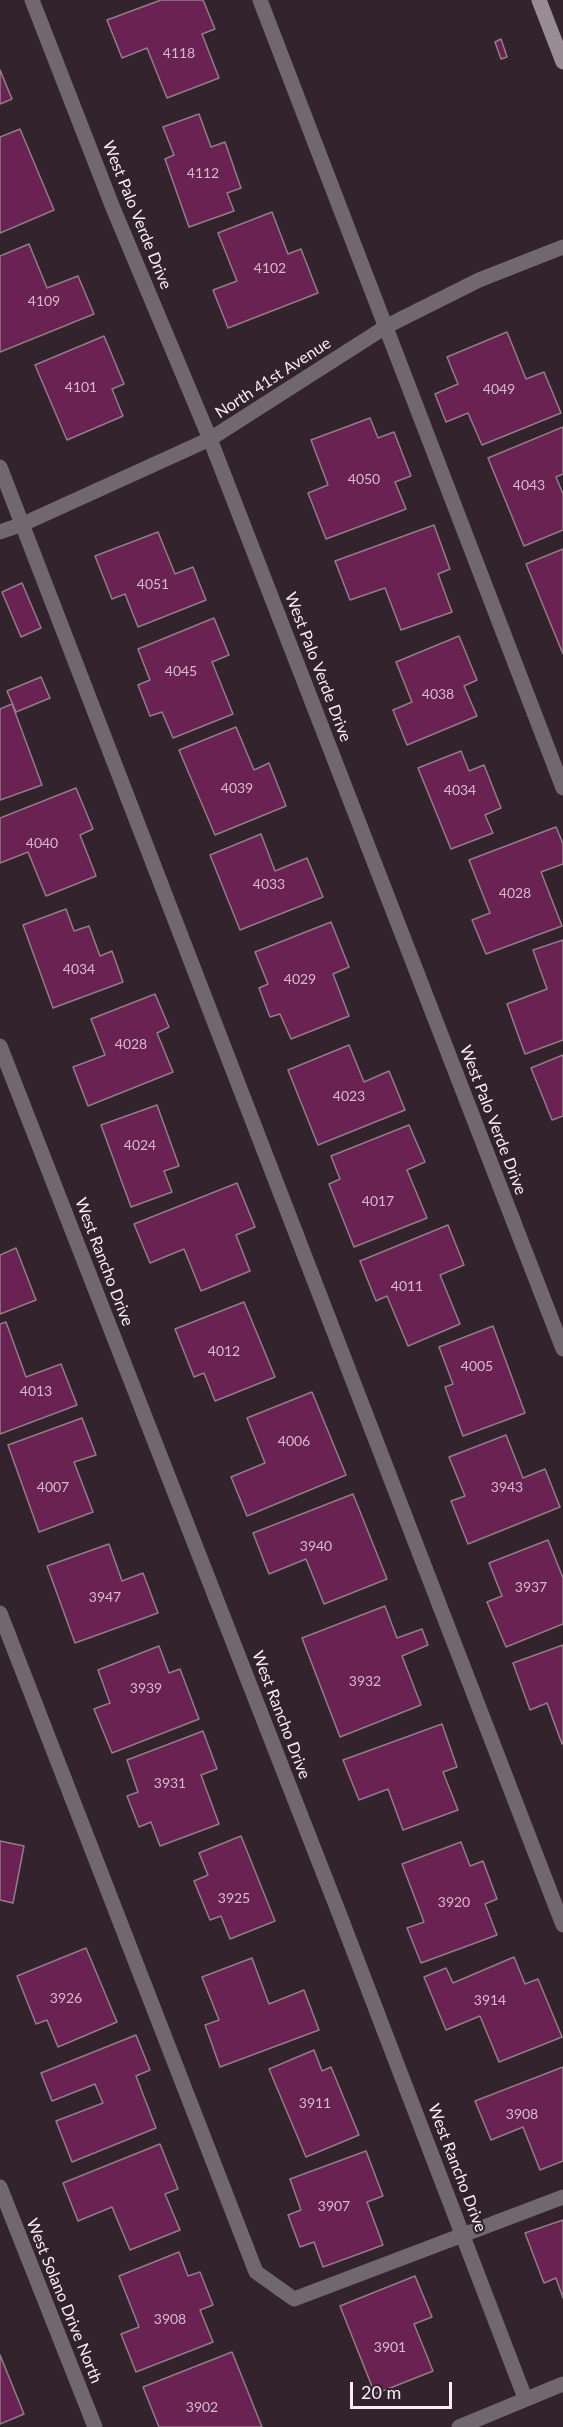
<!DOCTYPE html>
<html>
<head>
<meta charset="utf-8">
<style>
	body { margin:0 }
	#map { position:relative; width:563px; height:2427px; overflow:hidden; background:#33232c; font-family:Lato,sans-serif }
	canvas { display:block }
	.scale { position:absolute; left:350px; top:2382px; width:102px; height:27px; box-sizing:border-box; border:3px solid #f8edf3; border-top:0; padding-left:8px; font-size:18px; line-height:21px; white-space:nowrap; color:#f8edf3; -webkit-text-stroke:4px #33232c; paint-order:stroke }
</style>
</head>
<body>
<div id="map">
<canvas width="563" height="2427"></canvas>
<div class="scale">20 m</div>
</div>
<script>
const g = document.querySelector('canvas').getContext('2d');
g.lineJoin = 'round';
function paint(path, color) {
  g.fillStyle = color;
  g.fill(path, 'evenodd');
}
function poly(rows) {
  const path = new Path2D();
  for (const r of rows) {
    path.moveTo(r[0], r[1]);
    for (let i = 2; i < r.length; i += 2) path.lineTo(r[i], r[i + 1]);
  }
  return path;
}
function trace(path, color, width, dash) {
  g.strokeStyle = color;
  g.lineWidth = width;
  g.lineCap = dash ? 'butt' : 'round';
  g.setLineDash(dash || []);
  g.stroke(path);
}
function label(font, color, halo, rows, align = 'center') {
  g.font = font + ' Lato,sans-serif';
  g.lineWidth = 4.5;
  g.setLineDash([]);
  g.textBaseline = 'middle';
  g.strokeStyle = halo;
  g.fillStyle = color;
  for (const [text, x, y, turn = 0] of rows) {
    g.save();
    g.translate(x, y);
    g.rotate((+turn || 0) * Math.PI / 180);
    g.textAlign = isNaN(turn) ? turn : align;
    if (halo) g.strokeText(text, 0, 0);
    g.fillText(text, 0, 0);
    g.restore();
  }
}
const building = poly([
	[161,0,203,0,215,29,202,34,219,78,167,98,147,48,122,58,107,20,161,0],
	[501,39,507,57,501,59,495,42,501,39],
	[0,70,12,99,0,104,0,70],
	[199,114,211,147,225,142,241,188,227,193,234,211,189,227,165,159,174,155,163,127,199,114],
	[20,129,54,210,0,233,0,137,20,129],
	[272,212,288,254,301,249,318,293,228,328,213,290,237,281,218,233,272,212],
	[29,244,47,288,78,276,94,314,0,352,0,256,29,244],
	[507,332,526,379,544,372,561,413,482,445,468,413,446,422,435,394,458,384,447,357,507,332],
	[104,336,124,384,112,389,123,416,67,440,35,365,104,336],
	[370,418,378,438,394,432,411,476,395,482,406,509,326,539,308,493,328,485,311,440,370,418],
	[563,427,563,474,556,477,563,494,563,530,524,546,488,458,563,427],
	[434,525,450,569,438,574,452,612,401,630,385,588,350,600,335,561,434,525],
	[158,532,175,574,193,567,206,600,138,627,125,594,112,599,95,556,158,532],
	[563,549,563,654,526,564,563,549],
	[22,583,41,628,21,637,2,592,22,583],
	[214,618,229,655,212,662,233,714,173,738,162,712,150,716,138,685,150,680,138,649,214,618],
	[459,636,477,680,464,686,477,716,407,745,393,710,412,702,396,662,459,636],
	[41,677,50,698,16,712,7,691,41,677],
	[12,704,42,785,0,800,0,709,12,704],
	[236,727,254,770,269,763,286,806,215,835,179,750,236,727],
	[461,751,469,771,484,765,501,808,485,815,493,833,451,849,418,768,461,751],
	[76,788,93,829,80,835,96,876,46,896,28,852,0,863,0,818,76,788],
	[556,827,563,844,563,864,541,872,562,926,486,954,472,920,490,913,469,860,556,827],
	[261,834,275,871,307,858,323,897,240,930,210,855,261,834],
	[66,909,74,931,89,926,100,956,112,951,123,982,53,1008,23,925,66,909],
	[331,922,349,967,333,974,349,1016,291,1039,280,1014,270,1017,259,988,268,984,255,952,331,922],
	[563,940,563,1040,525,1054,507,1004,547,989,533,950,563,940],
	[155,994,169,1027,157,1033,173,1072,88,1106,73,1067,105,1055,91,1019,155,994],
	[349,1045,364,1082,389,1071,405,1110,318,1145,288,1070,349,1045],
	[563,1055,563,1116,552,1120,531,1068,563,1055],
	[157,1105,179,1166,164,1171,172,1192,131,1207,101,1125,157,1105],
	[409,1125,425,1162,407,1170,427,1218,354,1247,329,1184,340,1179,331,1156,409,1125],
	[237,1183,255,1227,236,1235,250,1271,201,1291,184,1249,150,1263,134,1224,237,1183],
	[448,1225,464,1265,440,1275,460,1324,408,1346,387,1296,376,1301,360,1261,448,1225],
	[16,1248,36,1300,0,1314,0,1255,16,1248],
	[244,1302,275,1377,215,1401,204,1373,194,1377,175,1329,244,1302],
	[6,1322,26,1377,61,1364,77,1405,0,1434,0,1324,6,1322],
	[493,1326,525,1413,463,1436,445,1387,453,1384,439,1347,493,1326],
	[312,1392,346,1475,247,1516,231,1477,265,1463,247,1418,312,1392],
	[82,1418,96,1455,74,1462,93,1512,39,1532,8,1445,82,1418],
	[506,1435,523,1478,545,1469,560,1507,468,1544,451,1501,465,1496,449,1457,506,1435],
	[353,1494,387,1579,324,1604,306,1559,269,1574,253,1533,353,1494],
	[548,1540,563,1578,563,1624,506,1647,487,1602,502,1596,489,1563,548,1540],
	[109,1544,122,1581,143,1573,158,1613,75,1643,47,1566,109,1544],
	[385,1606,397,1638,422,1629,428,1645,402,1656,421,1705,340,1737,302,1638,385,1606],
	[563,1645,563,1743,562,1744,547,1703,530,1710,513,1663,563,1645],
	[159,1646,169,1673,180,1669,199,1719,112,1753,94,1709,110,1703,98,1670,159,1646],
	[442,1724,457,1767,443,1772,458,1810,403,1830,388,1789,359,1800,343,1760,442,1724],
	[203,1731,217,1769,201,1775,219,1824,160,1846,151,1822,139,1827,127,1796,138,1792,127,1760,203,1731],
	[241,1836,275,1921,230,1939,221,1916,210,1920,194,1881,208,1875,199,1853,241,1836],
	[0,1841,24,1846,13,1903,0,1900,0,1841],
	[461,1842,470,1866,483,1861,497,1899,485,1904,497,1935,421,1963,407,1928,424,1922,402,1864,461,1842],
	[86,1948,117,2022,58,2047,47,2020,36,2024,17,1976,86,1948],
	[514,1957,525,1984,538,1979,562,2037,499,2062,480,2016,446,2030,424,1977,446,1968,453,1983,514,1957],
	[252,1958,269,2004,304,1990,319,2030,220,2067,205,2025,219,2020,202,1977,252,1958],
	[136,2035,150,2070,136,2076,156,2128,72,2162,56,2121,103,2103,95,2084,52,2101,41,2073,136,2035],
	[314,2050,322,2071,331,2067,359,2135,306,2157,269,2069,314,2050],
	[563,2067,563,2161,540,2170,523,2127,491,2140,475,2101,563,2067],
	[160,2144,178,2189,165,2194,180,2230,130,2250,112,2207,78,2221,63,2183,160,2144],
	[366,2151,383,2196,367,2202,383,2245,323,2267,314,2242,300,2247,288,2215,301,2210,290,2179,366,2151],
	[563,2220,563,2298,556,2278,544,2283,525,2233,563,2220],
	[179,2252,188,2276,200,2272,213,2305,200,2310,213,2342,136,2372,121,2334,139,2327,119,2276,179,2252],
	[415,2276,432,2317,414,2324,433,2371,375,2394,340,2306,415,2276],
	[232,2352,262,2427,159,2427,143,2387,232,2352],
	[0,2355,24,2414,0,2424,0,2355]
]);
paint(building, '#6a2252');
trace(building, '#917d88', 1.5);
trace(poly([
	[260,0,563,788],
	[0,467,563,1925],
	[0,1613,256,2272,294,2299,563,2197]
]), '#71686d', 15);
trace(poly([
	[32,0,113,208,210,439,563,1349],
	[0,532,23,524,210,439,387,326,479,280,563,247],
	[0,1046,339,1913,525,2398],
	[0,2187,95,2427]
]), '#71686d', 15);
trace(poly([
	[459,2427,563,2384]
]), '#71686d', 15);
trace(poly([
	[539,0,563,62]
]), '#9a8c94', 15);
label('14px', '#d4bacb', null, [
	["4118",179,53],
	["4112",203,173],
	["4102",270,268],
	["4109",44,301],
	["4101",81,387],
	["4049",499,389],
	["4050",364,479],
	["4043",529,485],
	["4051",153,584],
	["4045",181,671],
	["4038",438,694],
	["4039",237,788],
	["4034",460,790],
	["4040",42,843],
	["4033",269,884],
	["4028",515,893],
	["4034",79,969],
	["4029",300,979],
	["4028",131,1044],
	["4023",349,1096],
	["4024",140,1145],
	["4017",378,1201],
	["4011",407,1286],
	["4012",224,1351],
	["4005",477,1366],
	["4013",36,1391],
	["4006",294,1441],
	["4007",53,1487],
	["3943",507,1487],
	["3940",316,1546],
	["3937",531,1587],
	["3947",105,1597],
	["3932",365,1681],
	["3939",146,1688],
	["3931",170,1783],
	["3925",234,1898],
	["3920",454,1902],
	["3926",66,1998],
	["3914",490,2000],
	["3911",315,2103],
	["3908",522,2114],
	["3907",334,2206],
	["3908",170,2319],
	["3901",390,2347],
	["3902",202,2407]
]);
label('16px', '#f8edf3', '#33232c', [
	["West Palo Verde Drive",137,215,68],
	["North 41st Avenue",273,378,-33],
	["West Palo Verde Drive",318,667,69],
	["West Palo Verde Drive",493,1120,69],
	["West Rancho Drive",104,1262,69],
	["West Rancho Drive",281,1715,69],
	["West Rancho Drive",457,2168,69],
	["West Solano Drive North",64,2301,68]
]);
</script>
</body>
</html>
